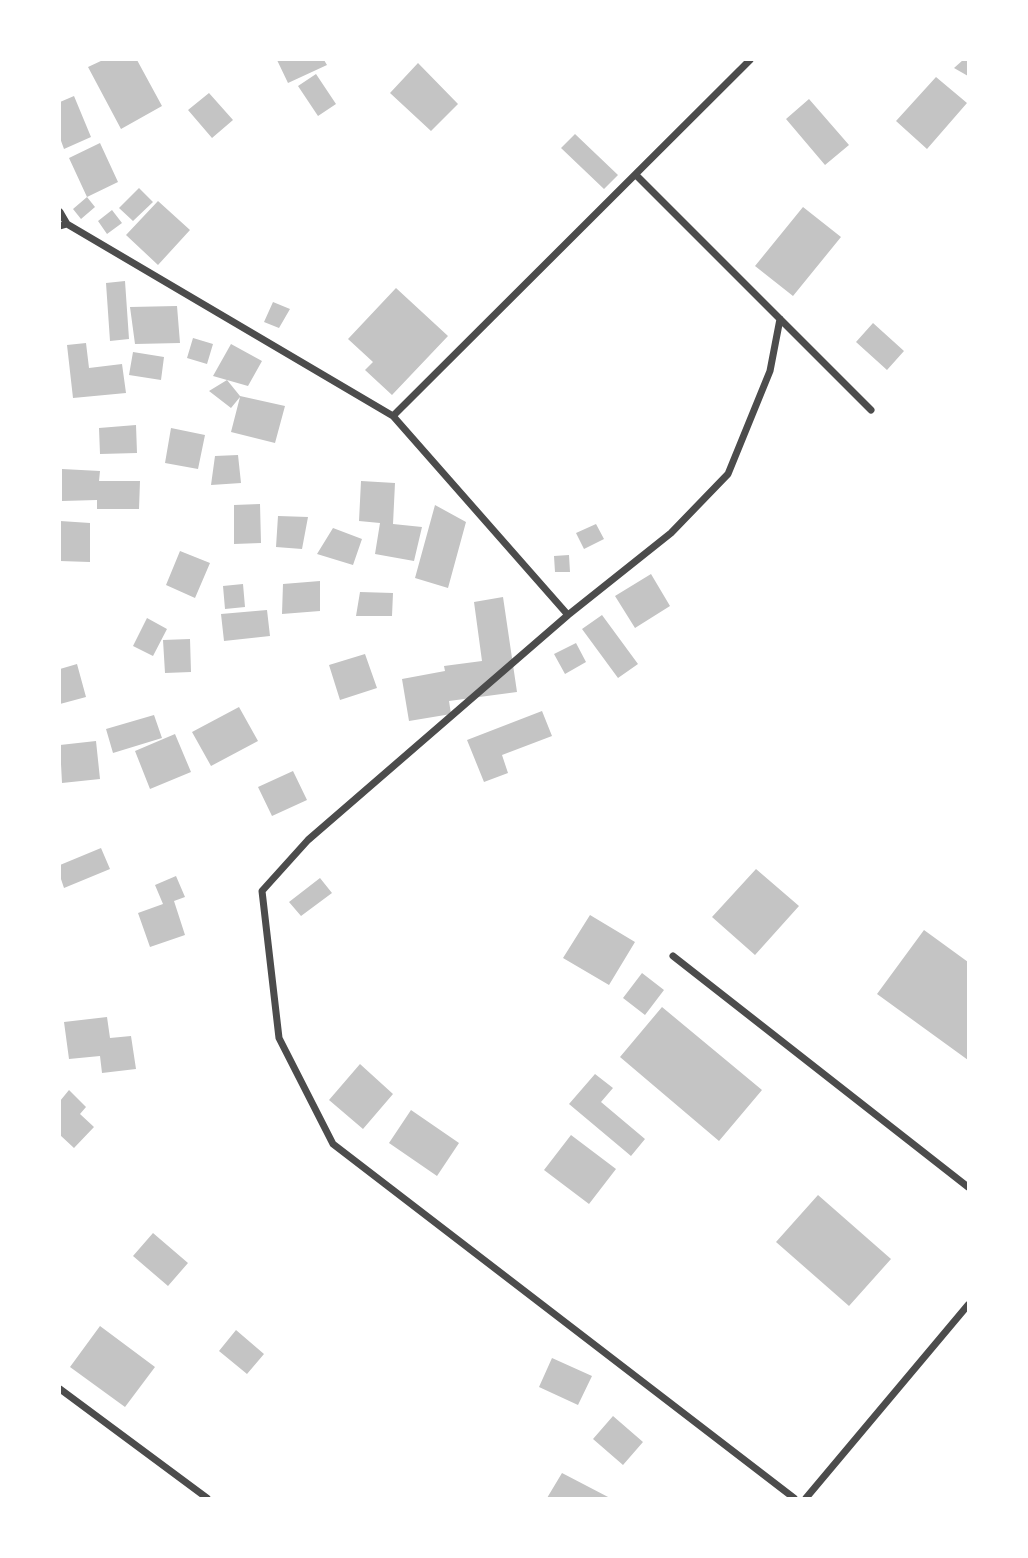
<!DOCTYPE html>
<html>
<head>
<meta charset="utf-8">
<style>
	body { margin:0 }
	#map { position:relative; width:1028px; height:1558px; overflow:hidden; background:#fff; font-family:Ubuntu,sans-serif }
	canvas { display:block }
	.frame { position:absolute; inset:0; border:61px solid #fff; pointer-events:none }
</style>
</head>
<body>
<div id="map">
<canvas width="1028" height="1558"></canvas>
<div class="frame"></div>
</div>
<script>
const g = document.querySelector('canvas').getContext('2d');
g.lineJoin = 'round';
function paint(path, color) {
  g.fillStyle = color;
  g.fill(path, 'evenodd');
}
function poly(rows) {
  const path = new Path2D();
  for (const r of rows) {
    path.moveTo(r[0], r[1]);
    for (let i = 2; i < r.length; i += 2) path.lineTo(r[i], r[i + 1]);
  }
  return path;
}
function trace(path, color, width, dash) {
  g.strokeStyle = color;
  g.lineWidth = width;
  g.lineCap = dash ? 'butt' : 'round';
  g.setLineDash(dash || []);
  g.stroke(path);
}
paint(poly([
	[103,60,137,60,162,106,121,129,88,67],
	[277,60,324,60,327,65,288,83],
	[963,60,968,60,968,76,954,68],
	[418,63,458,104,431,131,390,93],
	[316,74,336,104,318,116,298,86],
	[936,77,967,103,927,149,896,121],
	[209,93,233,120,212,138,188,110],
	[74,96,91,137,64,149,60,138,60,102],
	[809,99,849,145,825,165,786,119],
	[575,134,618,175,604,189,561,148],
	[100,143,118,182,87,197,69,158],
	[139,188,153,202,133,221,119,208],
	[87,197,95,207,81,219,73,209],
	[158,201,190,230,158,265,126,235],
	[803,207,841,237,793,296,755,266],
	[112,210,122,223,107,234,98,221],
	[125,281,129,339,110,341,106,283],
	[396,288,448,336,392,395,365,370,373,362,348,339],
	[273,302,290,309,279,328,264,322],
	[177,306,180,343,135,344,130,307],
	[873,323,904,351,887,370,856,342],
	[193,338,213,344,207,364,187,358],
	[86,343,89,368,122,364,126,393,73,398,67,345],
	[231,344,262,361,248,386,227,380,240,396,285,406,275,443,231,432,240,397,231,408,209,391,227,380,213,376],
	[133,352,164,357,161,380,129,375],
	[136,425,137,453,100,454,99,428],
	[171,428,205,435,198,469,165,463],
	[238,455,241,483,211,485,215,456],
	[62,469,100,471,99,481,140,481,139,509,97,509,97,500,62,501],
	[361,481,395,483,393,524,422,527,414,561,375,554,380,523,359,521],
	[260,504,261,543,234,544,234,505],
	[435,505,466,522,448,588,415,578],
	[278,516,308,517,302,549,276,547],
	[60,521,90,523,90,562,60,561],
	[596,524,604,539,584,549,576,533],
	[333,528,362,539,353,565,317,554],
	[180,551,210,563,195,598,166,585],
	[569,555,570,572,555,572,554,556],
	[651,574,670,606,635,628,615,596],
	[320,581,320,611,282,614,283,584],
	[243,584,245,607,225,609,223,586],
	[360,592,393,593,392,616,356,616],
	[503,597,517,692,449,701,451,714,409,721,402,679,445,671,444,666,482,661,474,602],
	[267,610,270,636,224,641,221,614],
	[602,615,638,664,618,678,582,629],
	[147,618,167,629,153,656,133,646],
	[190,639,191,672,165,673,163,640],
	[576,643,586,662,565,674,554,654],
	[365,654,377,688,340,700,329,665],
	[77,664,86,697,60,704,60,669],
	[239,707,258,741,211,766,192,732],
	[542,711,552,736,502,755,508,773,484,782,467,740],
	[154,715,162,738,113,753,106,729],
	[175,734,191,772,150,789,135,751],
	[96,741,100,779,62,783,60,745],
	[293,771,307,800,272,816,258,787],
	[101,848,110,869,64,888,60,876,60,865],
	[756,869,799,906,755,955,712,917],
	[176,876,185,897,174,901,185,935,150,947,138,913,163,904,155,885],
	[320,878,332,893,301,916,289,902],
	[590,915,635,942,609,985,563,958],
	[924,930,968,962,968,1060,877,994],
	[642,973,664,990,645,1015,623,998],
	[662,1007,762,1090,719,1141,620,1057],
	[107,1017,110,1038,131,1036,136,1069,102,1073,100,1056,69,1059,64,1022],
	[360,1064,393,1094,363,1129,329,1100],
	[595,1074,613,1088,601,1102,645,1139,631,1156,569,1104],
	[69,1090,86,1107,80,1114,94,1127,74,1148,60,1135,60,1101],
	[411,1110,459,1143,437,1176,389,1143],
	[571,1135,616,1169,589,1204,544,1170],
	[818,1195,891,1259,849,1306,776,1242],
	[153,1233,188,1263,168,1286,133,1256],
	[100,1326,155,1367,125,1407,70,1367],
	[236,1330,264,1354,247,1374,219,1351],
	[552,1358,592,1376,578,1405,539,1387],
	[613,1416,643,1442,623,1465,593,1439],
	[562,1473,610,1498,547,1498]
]), '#c4c4c4');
trace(poly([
	[636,175,871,410],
	[60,212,67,224],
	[60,226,67,224,393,416,750,60],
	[780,319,770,371,728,474,671,533,568,615,308,840,262,891,279,1038,333,1144,794,1498],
	[393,416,568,615],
	[673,956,968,1187],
	[60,1389,207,1498],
	[806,1498,968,1305]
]), '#4c4c4c', 7);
</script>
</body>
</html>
